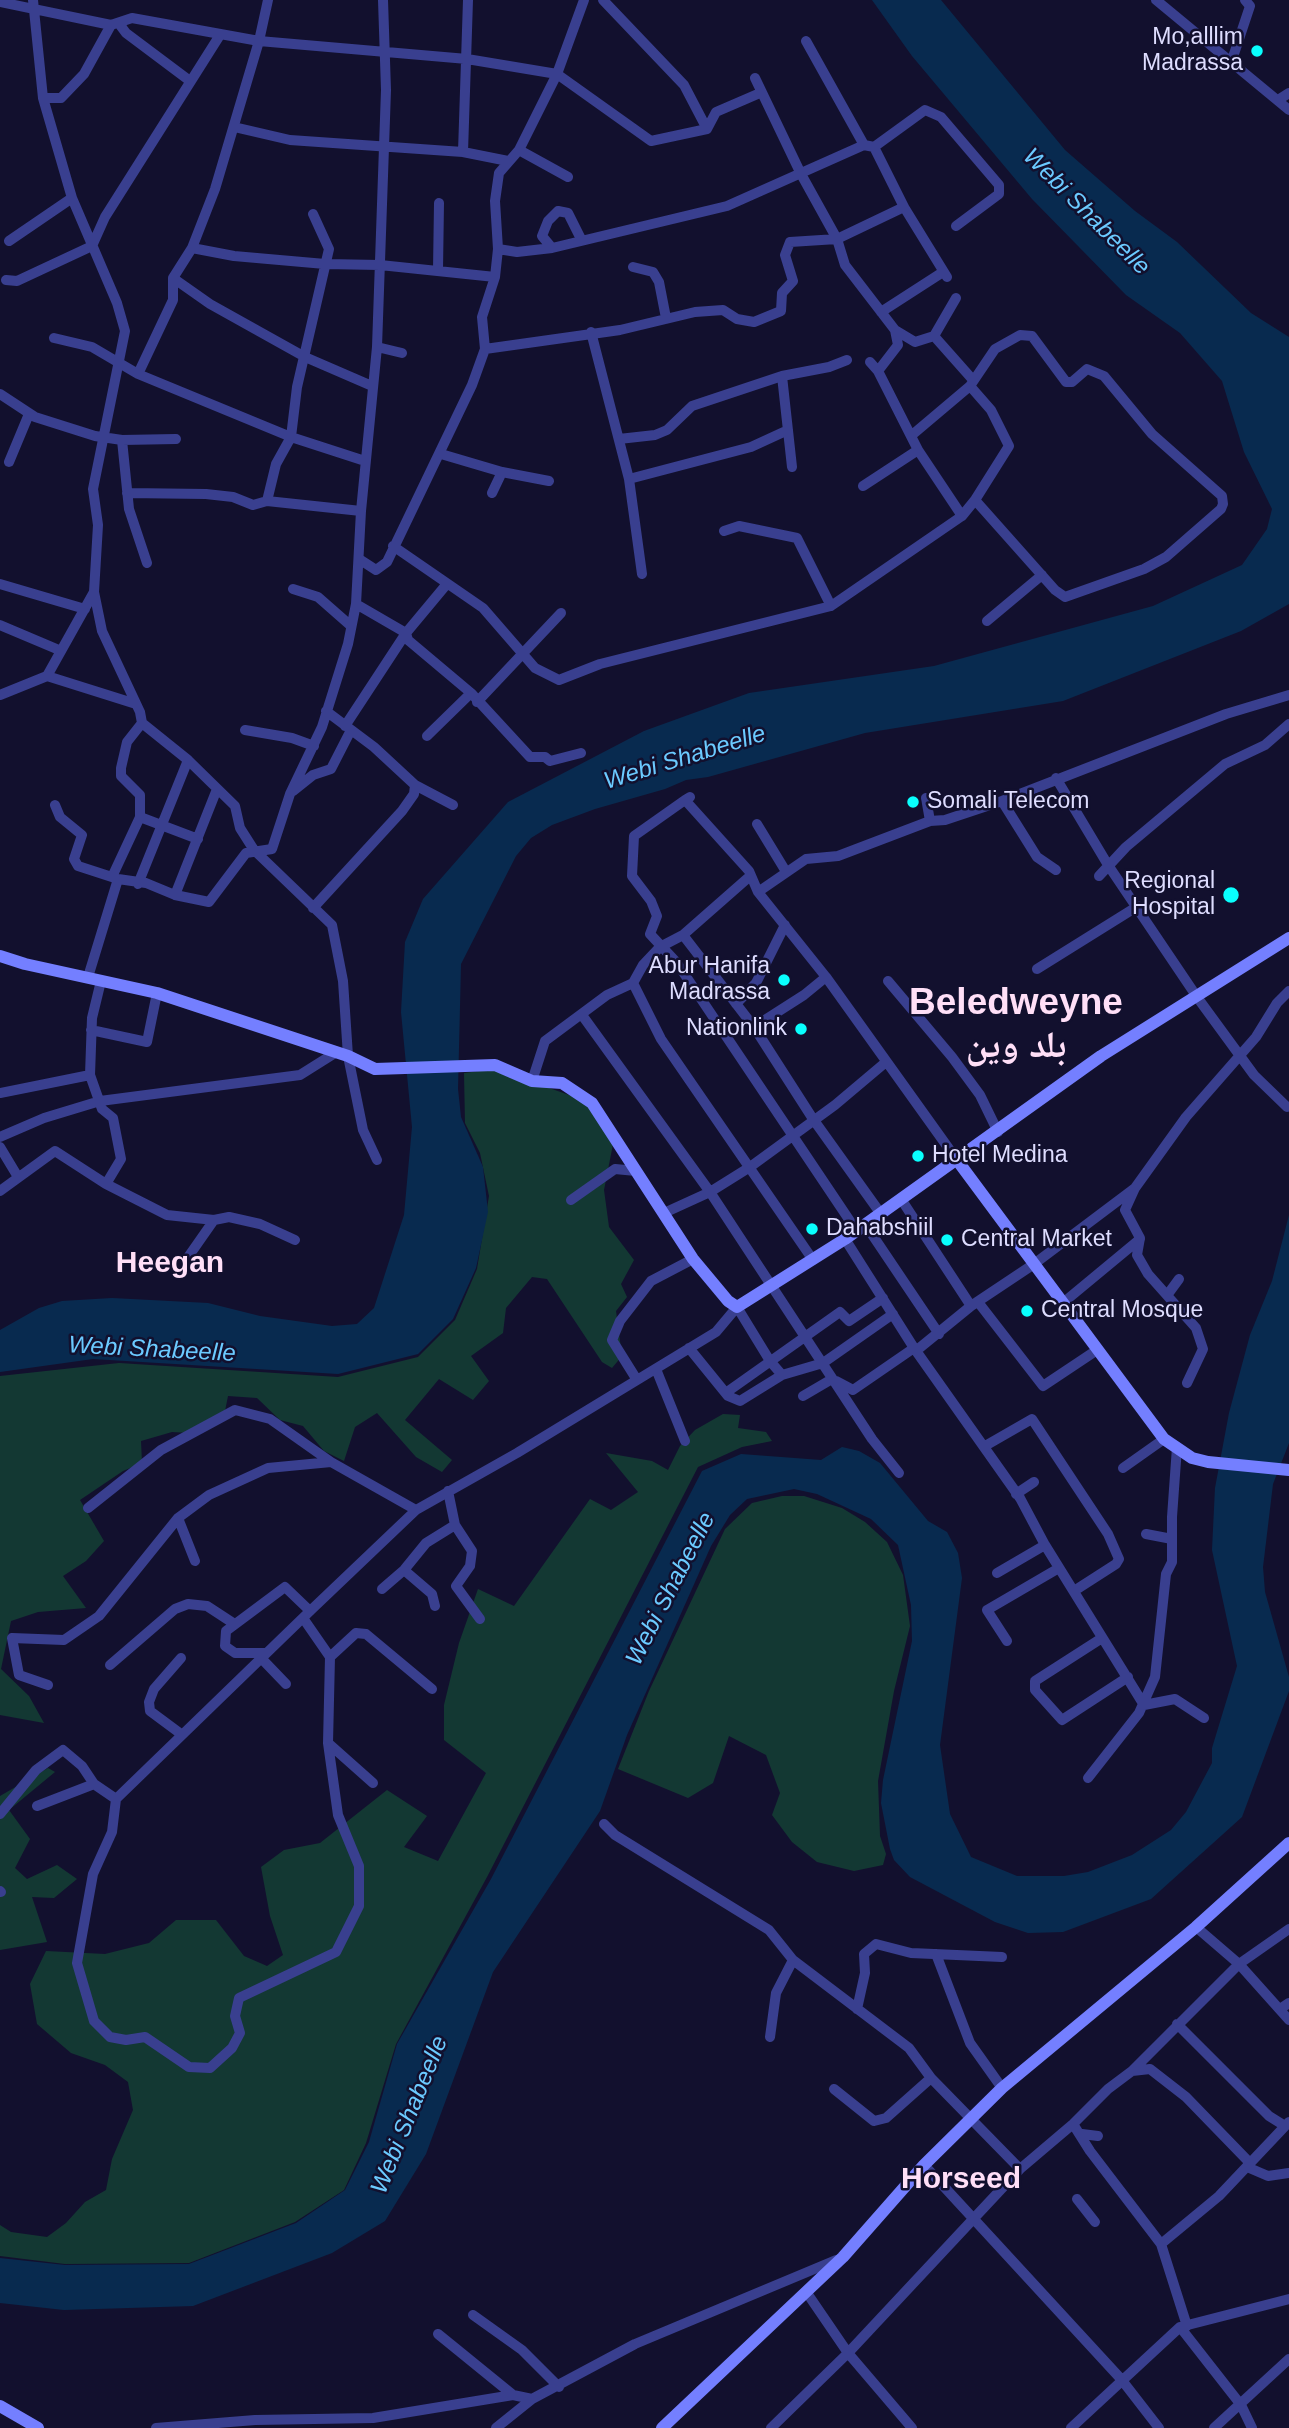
<!DOCTYPE html>
<html>
<head>
<meta charset="utf-8">
<style>
	body { margin:0 }
	canvas { display:block; background:#12102e }
</style>
</head>
<body>
<canvas width="1289" height="2428"></canvas>
<script>
const g = document.querySelector('canvas').getContext('2d');
g.lineJoin = 'round';
function paint(path, color) {
  g.fillStyle = color;
  g.fill(path, 'evenodd');
}
function poly(rows) {
  const path = new Path2D();
  for (const r of rows) {
    path.moveTo(r[0], r[1]);
    for (let i = 2; i < r.length; i += 2) path.lineTo(r[i], r[i + 1]);
  }
  return path;
}
function trace(path, color, width, dash) {
  g.strokeStyle = color;
  g.lineWidth = width;
  g.lineCap = dash ? 'butt' : 'round';
  g.setLineDash(dash || []);
  g.stroke(path);
}
function label(font, color, halo, rows, align = 'center') {
  g.font = font + ' Helvetica,"Noto Naskh Arabic",sans-serif';
  g.lineWidth = 5;
  g.setLineDash([]);
  g.textBaseline = 'middle';
  g.strokeStyle = halo;
  g.fillStyle = color;
  for (const [text, x, y, turn = 0] of rows) {
    g.save();
    g.translate(x, y);
    g.rotate((+turn || 0) * Math.PI / 180);
    g.textAlign = isNaN(turn) ? turn : align;
    if (halo) g.strokeText(text, 0, 0);
    g.fillText(text, 0, 0);
    g.restore();
  }
}
paint(poly([
	[495,1069,589,1102,614,1139,604,1190,609,1227,634,1260,621,1284,627,1297,616,1311,622,1356,612,1368,602,1362,547,1279,532,1277,506,1308,503,1333,471,1356,489,1381,473,1400,439,1379,405,1420,452,1460,442,1472,416,1457,377,1413,355,1427,344,1461,324,1451,303,1426,280,1420,257,1398,228,1396,225,1411,190,1433,172,1432,141,1441,142,1463,123,1471,80,1500,104,1541,86,1561,63,1576,86,1608,38,1612,11,1621,1,1669,29,1696,44,1723,0,1715,0,1376,119,1363,338,1377,418,1357,455,1320,477,1269,489,1196,480,1153,465,1123,464,1073],
	[723,1414,740,1415,738,1428,766,1432,772,1441,742,1447,698,1467,487,1877,396,2044,366,2143,344,2190,295,2222,189,2263,65,2264,0,2256,0,2225,11,2232,47,2237,66,2223,85,2202,106,2190,112,2159,133,2110,128,2082,105,2065,71,2053,37,2024,30,1984,46,1951,105,1954,149,1943,176,1920,216,1920,244,1956,267,1966,283,1955,270,1916,261,1867,284,1850,320,1843,387,1790,427,1816,404,1847,438,1861,486,1773,444,1740,444,1705,459,1643,478,1589,514,1606,590,1499,611,1510,638,1492,606,1453,652,1461,668,1470,680,1446,695,1430],
	[782,1496,804,1496,842,1508,865,1522,887,1542,903,1575,910,1626,894,1691,878,1781,880,1836,886,1854,883,1865,854,1871,817,1862,792,1842,772,1815,780,1793,766,1755,729,1736,713,1783,688,1798,618,1769,649,1691,725,1529,752,1503],
	[48,1768,55,1772,9,1810,30,1839,15,1868,27,1879,57,1865,77,1879,54,1898,32,1897,47,1942,0,1950,0,1796]
]), '#133833');
paint(poly([
	[872,0,941,0,1065,150,1135,211,1177,242,1251,313,1289,337,1289,604,1241,631,1063,701,865,733,708,777,686,780,665,789,595,809,552,825,531,838,516,856,461,964,458,1089,461,1117,483,1167,488,1212,476,1268,453,1319,418,1354,338,1374,93,1359,0,1372,0,1330,39,1308,62,1301,112,1298,208,1303,260,1316,332,1326,357,1324,374,1308,404,1215,412,1127,401,1012,405,942,423,899,508,802,644,731,749,693,934,666,1153,606,1242,565,1267,529,1272,509,1244,452,1222,381,1180,333,1126,295,1032,199,912,56],
	[1289,1215,1289,1443,1273,1484,1263,1567,1265,1592,1289,1677,1289,1691,1242,1817,1151,1899,1063,1932,1028,1933,995,1922,910,1877,894,1860,890,1849,881,1803,883,1780,912,1641,911,1605,898,1545,871,1519,817,1494,794,1489,747,1499,730,1515,711,1546,627,1735,600,1811,493,1972,426,2154,385,2221,332,2253,193,2306,64,2310,0,2303,0,2258,65,2265,189,2264,296,2223,345,2190,369,2142,397,2044,491,1879,702,1471,741,1454,821,1460,842,1447,859,1451,880,1463,928,1521,947,1532,958,1553,962,1578,940,1745,950,1814,971,1857,1017,1876,1064,1876,1088,1872,1132,1855,1171,1830,1186,1812,1212,1763,1212,1748,1237,1666,1212,1550,1215,1488,1229,1413,1250,1335,1272,1281]
]), '#082a4f');
trace(poly([
	[33,0,43,98,72,198,117,303,125,331,93,489,98,525,94,592,102,631,140,712,142,723,188,760,235,806,240,828,254,850,332,925,343,981,348,1056,363,1130,377,1160],
	[603,0,684,85,707,129],
	[1156,0,1289,110],
	[0,2,111,25,132,18,259,41,467,59,557,74,651,141,707,129,716,112,760,93],
	[123,22,120,25,126,33,190,81],
	[806,41,864,145],
	[1232,60,1250,6,1245,0],
	[755,78,801,174,837,239,904,207],
	[43,98,61,98,84,74,111,25],
	[1278,100,1289,93],
	[234,127,290,140,463,152,508,161],
	[874,147,904,207,947,277],
	[519,150,568,177],
	[463,152,468,0],
	[9,241,72,198],
	[192,248,234,256,325,264,380,265,495,277],
	[552,248,542,236,548,221,558,211,568,213,581,239],
	[498,249,517,252,552,248,727,206,864,145,874,147,925,110,941,117,999,185,999,194,956,226],
	[633,267,653,272,659,282,666,318],
	[438,270,439,203],
	[173,278,210,304,305,357,372,386],
	[6,280,17,281,92,246,105,217,220,35],
	[881,312,943,272],
	[591,332,629,479,642,574],
	[934,336,973,380],
	[54,338,92,347,138,374,291,437,365,461],
	[377,347,402,353],
	[485,349,620,330,695,312,723,310,737,319,754,322,781,311,782,293,793,281,785,255,790,242,837,239,845,265,895,330,915,342,934,336,956,298],
	[870,362,878,371,918,450,962,516],
	[878,371,898,345,895,330],
	[138,374,173,300,173,278,192,248,215,189,259,41,268,0],
	[782,376,792,467],
	[0,394,35,417,95,436,122,440,176,439],
	[912,435,970,386],
	[619,439,655,435,667,430,692,406,782,376,829,367,847,360],
	[122,440,129,509,147,563],
	[441,454,502,472,549,481],
	[9,462,29,414],
	[629,479,751,447,788,430],
	[863,486,918,450],
	[127,493,206,494,233,497,253,505,267,501,361,511],
	[492,493,502,472],
	[267,501,276,464,291,437,297,387,329,249,313,214],
	[724,531,739,526,797,538,831,606],
	[393,546,483,608,535,668,559,680,600,664,831,606,962,516,975,500,1009,446,991,410,970,386,995,349,1020,335,1032,336,1066,382,1072,382,1087,369,1104,376,1152,434,1222,496,1223,504,1221,509,1166,557,1144,569,1065,597,1055,590,975,500],
	[359,559,376,570,387,562,472,385,485,349,482,317,495,277,498,249,495,201,499,173,519,150,557,74,584,0],
	[0,584,85,609],
	[293,589,318,597,351,626],
	[356,604,406,633,408,640,471,693,530,757,545,757,550,761,581,753],
	[987,621,1042,575],
	[0,625,59,650],
	[47,676,94,592],
	[0,695,47,676,136,704],
	[477,702,561,613],
	[326,711,374,747,415,785,453,805],
	[345,726,406,633,446,585],
	[245,730,292,738,314,746],
	[427,736,471,693],
	[1056,778,1108,865,1197,997,1254,1075,1287,1107],
	[293,791,313,775,331,769,351,730],
	[690,797,685,800,749,871,758,892,826,977,957,1160],
	[926,798,930,821],
	[685,800,634,836,632,876,651,901,657,916,650,934,677,963,856,1230],
	[1002,801,1037,857,1056,870],
	[55,805,60,817,82,835,74,859,78,866,118,879,146,883,175,895,209,902,246,853,272,849,290,794,322,727,348,644,356,604,361,511,377,347,386,90,383,0],
	[140,817,198,839],
	[757,824,785,870],
	[1099,876,1126,847,1225,764,1265,745,1289,724],
	[112,877,140,817,140,795,121,776,121,768,127,742,142,723],
	[138,884,188,760],
	[758,892,806,859,838,856,930,821,945,820,1002,801,1226,714,1289,695],
	[175,895,217,789],
	[313,908,402,811,414,794,415,785],
	[683,935,754,1027,813,1119,881,1214],
	[1037,969,1138,906],
	[88,977,118,879],
	[888,981,952,1057,980,1095,998,1132],
	[633,983,661,1039,813,1260],
	[736,1004,756,983,785,925],
	[582,1015,710,1192,872,1439,899,1473],
	[754,1027,804,995,826,977],
	[91,1030,147,1042,157,993],
	[532,1081,545,1041,607,995,633,983,643,965,660,947,683,935,749,877],
	[0,1093,90,1075],
	[0,1137,44,1118,100,1101,300,1075,335,1053],
	[0,1147,18,1177],
	[106,1184,167,1215,214,1220,229,1217,260,1224,295,1240],
	[0,1191,55,1151,106,1184,121,1159,113,1118,102,1109,90,1075,92,1018,101,981],
	[901,1199,971,1306],
	[571,1200,615,1169,636,1171],
	[664,1213,710,1192,750,1167,835,1105,886,1062],
	[865,1224,939,1334],
	[845,1239,914,1348,1020,1498,1045,1545,1144,1705],
	[186,1260,214,1220],
	[1168,1294,1179,1279],
	[978,1302,1043,1386,1097,1350],
	[1064,1302,1140,1239],
	[689,1348,728,1396,740,1401,782,1375,823,1363,893,1314],
	[917,1350,971,1306,1034,1264,1135,1188],
	[656,1369,685,1441],
	[637,1380,612,1340,620,1321,651,1281,693,1259],
	[836,1381,853,1390,914,1348],
	[1187,1383,1203,1349,1196,1328,1148,1274,1137,1255,1140,1238,1125,1210,1135,1188,1186,1117,1256,1037,1277,1003,1289,991],
	[727,1392,840,1312,849,1321,883,1298],
	[803,1396,832,1379],
	[985,1446,1032,1419,1108,1534,1119,1559,1116,1564,1074,1591],
	[1123,1468,1164,1439],
	[448,1491,455,1525,472,1551,470,1566,456,1586,480,1619],
	[1016,1494,1034,1482],
	[88,1508,161,1450,235,1410,270,1419,331,1462,416,1510],
	[178,1518,195,1561],
	[1146,1534,1172,1539],
	[404,1570,432,1594,435,1606],
	[997,1573,1045,1545],
	[382,1589,404,1570,426,1543,455,1525],
	[303,1618,330,1657,328,1743,338,1815,359,1866,359,1906,336,1952,239,1998,235,2016,240,2033,232,2048,210,2068,189,2067,145,2037,126,2040,110,2037,94,2021,77,1963,93,1874,112,1832,116,1799,310,1611,416,1510,517,1453,716,1332,737,1307,770,1361,782,1375],
	[1102,1638,1035,1681,1035,1690,1062,1720,1128,1677],
	[1007,1641,987,1610,1059,1568],
	[266,1653,235,1653,225,1646,226,1631,285,1587,310,1611],
	[330,1657,356,1633,366,1634,432,1689],
	[181,1658,154,1689,149,1702,150,1711,181,1734],
	[261,1658,286,1684],
	[110,1665,175,1609,188,1604,207,1606,233,1623],
	[48,1685,19,1675,12,1638,64,1640,99,1616,178,1518,209,1495,268,1468,331,1462],
	[1144,1705,1175,1699,1204,1718],
	[328,1743,373,1783],
	[1088,1778,1139,1713,1155,1677,1166,1574,1172,1562,1172,1517,1177,1447],
	[37,1806,94,1784],
	[0,1814,36,1770,63,1750,82,1766,94,1784,116,1799],
	[604,1824,615,1835,769,1930,793,1960,909,2048,931,2078,1020,2169],
	[0,1891,1,1892],
	[1196,1927,1239,1964,1289,2020],
	[936,1954,970,2043,1002,2088],
	[857,2009,865,1973,864,1954,876,1944,911,1953,1002,1957],
	[1280,2009,1289,2003],
	[1177,2024,1269,2116,1285,2126],
	[770,2037,776,1993,793,1960],
	[1132,2071,1150,2069,1186,2097,1249,2162],
	[834,2089,874,2121,886,2118,931,2078],
	[1073,2124,1090,2151,1161,2244,1187,2326],
	[1082,2134,1098,2136],
	[924,2165,1121,2379,1159,2428],
	[1247,2167,1268,2176,1289,2173],
	[1077,2199,1095,2222],
	[1161,2244,1219,2196,1289,2122],
	[807,2293,848,2353,912,2428],
	[473,2315,522,2350,559,2387],
	[1180,2327,1241,2405,1252,2428],
	[438,2334,513,2395],
	[156,2428,255,2420,373,2418,513,2395,532,2399],
	[496,2428,532,2399,635,2344,836,2260],
	[771,2428,848,2353,1020,2169,1073,2124,1108,2089,1132,2071,1239,1964,1289,1929],
	[1071,2428,1180,2327,1289,2299],
	[1214,2428,1289,2359]
]), '#393f8f', 10);
trace(poly([
	[0,956,25,964,157,993,348,1056,375,1069,495,1065,532,1081,562,1083,592,1103,693,1259,728,1301,737,1307,845,1239,1101,1056,1289,938],
	[957,1160,1164,1439,1192,1458,1208,1462,1289,1470],
	[0,2406,38,2428],
	[662,2428,843,2257,924,2165,1002,2088,1196,1927,1289,1843]
]), '#747fff', 12);
for (const [x, y, r, color] of [
	[1257,51,7,"#09fffe"],
	[913,802,7,"#09fffe"],
	[1231,895,9,"#09fffe"],
	[784,980,7,"#09fffe"],
	[801,1029,7,"#09fffe"],
	[918,1156,7,"#09fffe"],
	[812,1229,7,"#09fffe"],
	[947,1240,7,"#09fffe"],
	[1027,1311,7,"#09fffe"]
]) {
  const dot = new Path2D();
  dot.arc(x, y, r, 0, 2 * Math.PI);
  g.fillStyle = color;
  g.fill(dot);
  trace(dot, '#12102e', 2.5);
}
label('23px', '#deddff', '#12102e', [
	["Mo,alllim",1243,38,"right"],
	["Madrassa",1243,64,"right"],
	["Somali Telecom",927,802],
	["Regional",1215,882,"right"],
	["Hospital",1215,908,"right"],
	["Abur Hanifa",770,967,"right"],
	["Madrassa",770,993,"right"],
	["Nationlink",787,1029,"right"],
	["Hotel Medina",932,1156],
	["Dahabshiil",826,1229],
	["Central Market",961,1240],
	["Central Mosque",1041,1311]
], 'left');
label('italic 24px', '#6bcaff', '#12102e', [
	["Webi Shabeelle",1086,212,45],
	["Webi Shabeelle",685,758,-17],
	["Webi Shabeelle",152,1350,3],
	["Webi Shabeelle",671,1589,-63],
	["Webi Shabeelle",410,2115,-68]
]);
label('bold 30px', '#ffdff7', '#12102e', [
	["Heegan",170,1264],
	["Horseed",961,2180]
]);
label('bold 37px', '#ffdff7', '#12102e', [
	["Beledweyne",1016,1004],
	["بلد وين",1016,1047]
]);
</script>
</body>
</html>
